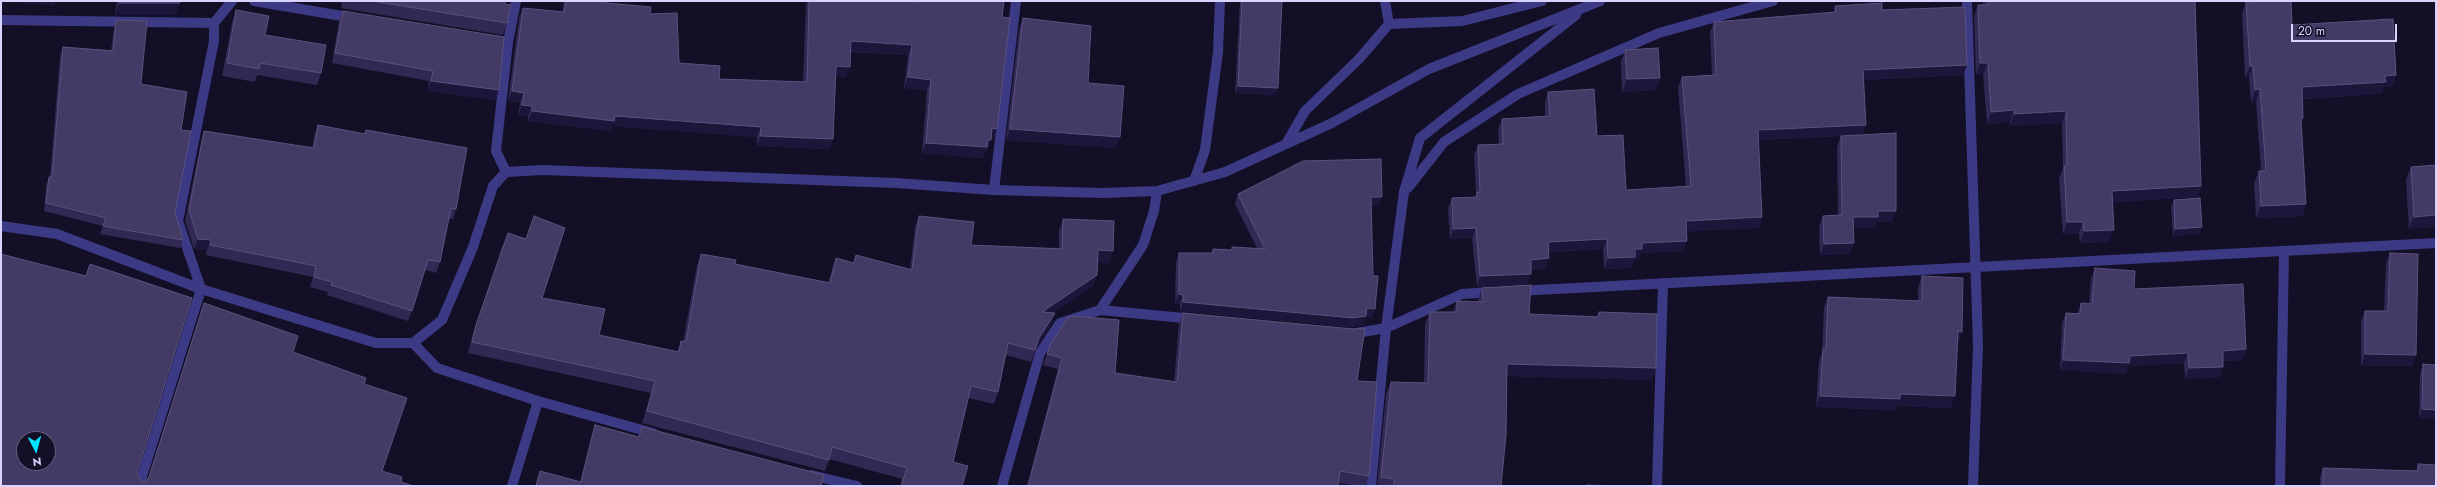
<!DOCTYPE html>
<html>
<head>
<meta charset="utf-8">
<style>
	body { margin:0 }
	#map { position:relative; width:2437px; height:487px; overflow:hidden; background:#130f26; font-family:Jost,sans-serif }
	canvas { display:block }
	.frame { position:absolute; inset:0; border:2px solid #d9d4ff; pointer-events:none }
	.north { position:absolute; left:16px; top:431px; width:40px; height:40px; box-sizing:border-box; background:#130f26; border:1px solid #625e7d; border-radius:50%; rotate:174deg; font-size:11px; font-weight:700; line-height:16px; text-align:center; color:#d9d4ff }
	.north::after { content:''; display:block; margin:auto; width:14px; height:18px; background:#00e5ff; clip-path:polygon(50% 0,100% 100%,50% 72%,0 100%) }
	.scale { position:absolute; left:2291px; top:24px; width:106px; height:18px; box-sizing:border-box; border:2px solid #d9d4ff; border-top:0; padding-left:5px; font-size:12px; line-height:14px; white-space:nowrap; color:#d9d4ff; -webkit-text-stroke:3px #130f26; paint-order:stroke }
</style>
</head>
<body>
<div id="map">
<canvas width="2437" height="487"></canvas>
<div class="frame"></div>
<div class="north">N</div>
<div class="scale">20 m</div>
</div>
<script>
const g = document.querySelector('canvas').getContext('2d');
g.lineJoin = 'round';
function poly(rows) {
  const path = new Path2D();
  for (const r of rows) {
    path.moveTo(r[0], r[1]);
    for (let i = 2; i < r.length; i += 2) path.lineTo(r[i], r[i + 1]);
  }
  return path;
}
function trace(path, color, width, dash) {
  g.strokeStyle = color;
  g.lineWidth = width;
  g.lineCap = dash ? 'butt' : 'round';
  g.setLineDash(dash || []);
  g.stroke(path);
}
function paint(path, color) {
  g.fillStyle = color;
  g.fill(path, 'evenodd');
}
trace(poly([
	[254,1,354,18],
	[1385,1,1389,24],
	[1967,1,1978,346,1973,486],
	[1,20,214,23,232,1],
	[491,40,508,42],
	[1286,144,1305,111,1359,59,1389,24,1462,21,1542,1],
	[506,172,496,151,508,42,516,1],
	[1194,181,1205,150,1218,52,1220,1],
	[1408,188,1444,142,1518,94,1659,33,1773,1],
	[994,190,1016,1],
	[1,226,57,234,201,289,376,343,413,343,442,320,473,247,493,186,506,172,543,170,896,183,994,190,1103,193,1157,191,1225,172,1332,123,1429,69,1600,1],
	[1517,291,2436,243],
	[1100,310,1143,245,1154,211,1157,191],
	[1351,334,1386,328,1462,294,1493,292],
	[413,343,437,368,538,401,653,433],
	[811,475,857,486],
	[139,486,201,289,178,221,214,41,214,23],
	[512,486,538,401],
	[1002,486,1040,353,1060,323,1100,310,1194,319],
	[1371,486,1386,328,1404,192,1420,138,1576,15],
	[1657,486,1663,283],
	[2280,486,2284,251]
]), '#3d3a85', 10);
paint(poly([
	[117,1,180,1,175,15,115,15],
	[327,1,505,1,505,4,507,23,503,35,341,8,342,3],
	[564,1,607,1,606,3,650,14,679,63,719,79,803,82,806,6,807,1,904,1,916,2,916,1,1004,1,1002,17,997,129,993,139,991,139,987,150,986,150,983,158,922,153,927,90,904,88,908,55,851,52,846,77,836,76,833,139,829,149,757,146,757,137,612,126,611,131,528,121,528,116,518,115,520,103,508,101,519,18,523,8,562,12],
	[1240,1,1282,1,1278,88,1275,95,1235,93],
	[1983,1,2195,1,2201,186,2197,197,2112,202,2109,242,2080,243,2079,233,2063,234,2059,178,2063,168,2062,123,2010,126,2010,122,1987,124,1983,74,1976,75,1974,17,1978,5,1983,5],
	[2246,2,2292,25,2396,75,2392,87,2384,87,2381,94,2302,99,2301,124,2306,204,2302,216,2256,218,2254,183,2259,171,2261,171,2256,101,2251,102,2249,77,2245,78,2242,14],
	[1835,6,1882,10,1967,65,1963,75,1864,80,1862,135,1892,222,1876,222,1874,228,1853,228,1854,243,1849,254,1820,255,1819,227,1823,216,1838,215,1837,147,1841,136,1758,140,1762,217,1759,228,1687,231,1687,241,1683,251,1641,253,1638,259,1634,260,1631,268,1604,269,1603,249,1549,252,1546,268,1531,270,1527,284,1477,287,1472,238,1450,239,1448,208,1452,198,1475,197,1476,195,1474,155,1478,145,1499,144,1498,129,1502,119,1545,116,1545,102,1548,92,1597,136,1626,190,1686,187,1678,87,1682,77,1712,75,1710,32,1714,22,1833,13],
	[236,10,265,35,321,73,317,85,257,75,255,82,222,76,232,23],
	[343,11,499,90,495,100,428,91,429,81,332,63,339,21],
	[1023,18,1088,83,1116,148,1006,140,1019,29],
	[116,20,141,84,181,130,175,212,183,240,180,248,100,234,103,226,44,211,46,185,49,177,50,177,60,55,63,47,111,50,114,28],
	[1625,50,1660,78,1655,90,1622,92,1621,62],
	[318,125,365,134,366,130,456,209,453,219,449,219,440,262,436,273,425,270,408,321,327,295,328,292,310,287,313,277,206,255,207,250,194,249,185,221,201,142,204,131,312,148,314,136],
	[2436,165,2409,229,2406,180,2411,167],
	[1238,194,1382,197,1378,206,1371,206,1372,318,1366,318,1363,325,1350,327,1180,311,1180,304,1175,304,1176,262,1179,253,1212,253,1213,249,1231,250,1232,247,1257,248,1235,204],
	[2174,200,2199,234,2173,236,2171,207],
	[919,216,971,245,1059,248,1059,231,1063,219,1109,263,1098,262,1093,286,1053,313,1051,325,1036,348,1031,362,1006,355,998,392,994,404,969,398,953,462,962,486,901,486,902,479,829,459,825,471,642,423,651,393,468,353,472,337,503,244,542,298,599,335,677,352,681,341,683,342,697,265,701,254,735,264,828,283,832,270,836,258,853,263,856,255,910,269,915,227],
	[2390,253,2416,355,2412,366,2361,366,2361,322,2365,311,2384,311,2386,264],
	[2095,268,2246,349,2242,360,2223,361,2223,367,2220,377,2185,379,2184,363,2128,366,2126,374,2060,370,2062,323,2066,313,2077,314,2081,303,2089,304,2091,278],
	[1922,276,1962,332,1958,343,1951,408,1898,406,1896,410,1816,407,1819,361,1822,353,1824,308,1828,297,1918,301,1918,288],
	[1482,288,1529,314,1597,316,1599,312,1656,368,1651,380,1507,376,1501,486,1377,486,1386,394,1391,382,1424,383,1425,324,1430,312,1453,312,1457,301,1478,302,1478,300],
	[204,303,293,352,364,384,382,471,401,482,1,486,137,473,141,481,145,482,148,478],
	[1183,313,1357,381,1369,476,1365,486,1358,486,1339,483,1338,486,1027,486,1058,369,1043,365,1050,345,1115,373,1174,382,1179,324],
	[2423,364,2436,419,2419,418,2420,373],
	[595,425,638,437,642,427,821,486,535,486,540,471,580,482,592,434],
	[2418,464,2436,486,2320,486,2320,477,2323,468,2416,471]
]), '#312854');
paint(poly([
	[1,1,56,1,54,6],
	[327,1,343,1,342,3],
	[119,3,180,3,175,15,115,15],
	[851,41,912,45,908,55,847,51],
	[1980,63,1988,63,1983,74,1976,75],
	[1967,65,1963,75,1859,80,1863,70],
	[836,66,850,67,846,77,832,76],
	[2250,66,2253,66,2249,77,2245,78],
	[2396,75,2392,87,2384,87,2381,94,2297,99,2302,87,2385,76],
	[908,77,931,80,927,90,904,88],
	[1660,78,1655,90,1622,92,1627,79],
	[431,81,499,90,495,100,428,91],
	[1238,86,1278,88,1275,95,1235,93],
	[2260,89,2256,101,2251,102,2255,90],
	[512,91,524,93,520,103,508,101],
	[522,105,532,106,528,116,518,115],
	[2014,110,2010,122,1987,124,1991,112],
	[532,111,615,116,761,127,757,137,612,126,611,131,528,121],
	[2066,111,2062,123,2010,126,2014,114],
	[1866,125,1862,135,1754,140,1758,130],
	[992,128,997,129,993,139,988,139],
	[1010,129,1120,137,1116,148,1006,140],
	[760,136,833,139,829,149,757,146],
	[988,140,991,140,987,150,986,150,983,158,922,153,926,143],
	[2201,186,2197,197,2108,203,2112,191],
	[1371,197,1382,197,1378,206,1367,206],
	[2306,204,2302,216,2256,218,2261,206],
	[1878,211,1896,211,1892,222,1876,222,1874,228,1849,228,1853,217],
	[2436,215,2436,227,2409,229,2414,217],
	[1762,217,1759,228,1682,232,1686,221],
	[2067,222,2083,222,2079,233,2063,234],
	[2202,227,2199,234,2173,236,2175,229],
	[1476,228,1472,238,1450,239,1453,229],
	[2114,230,2109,242,2080,243,2084,231],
	[198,239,211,240,207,250,194,249],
	[1607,239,1603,249,1544,252,1548,242],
	[1687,241,1683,251,1641,253,1638,259,1634,260,1631,268,1604,269,1608,258,1635,249,1642,243],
	[1854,243,1849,254,1820,255,1824,244],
	[1098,250,1113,251,1109,263,1094,262],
	[1549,258,1546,268,1527,270,1531,260],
	[1531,274,1527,284,1477,287,1480,276],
	[1097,275,1093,286,1038,323,1042,312],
	[1179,294,1183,295,1180,304,1175,304],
	[1183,302,1367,308,1375,309,1372,318,1366,318,1363,325,1350,327,1180,311],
	[1055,313,1051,325,1035,349,1039,338],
	[1958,331,1962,332,1958,343,1954,343],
	[2246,349,2242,360,2219,361,2223,351],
	[2188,353,2184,363,2128,366,2126,374,2060,370,2063,360],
	[2365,354,2416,355,2412,366,2361,366],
	[1507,364,1656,368,1651,380,1503,376],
	[2223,367,2220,377,2185,379,2189,368],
	[1900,394,1955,396,1951,408,1898,406,1896,410,1816,407,1820,396],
	[2422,409,2436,410,2436,419,2419,418]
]), '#1d163a');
const building = poly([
	[120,1,180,1,180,3,119,3,120,1],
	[372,1,505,1,505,4,511,5,507,23,372,1],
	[566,1,607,1,606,3,651,7,650,14,677,13,679,63,720,66,719,79,807,82,809,1,904,1,919,2,919,1,1004,1,1002,17,1010,18,997,129,992,128,991,140,988,140,987,147,926,143,931,80,908,77,912,45,851,41,850,67,836,66,833,139,760,136,761,127,615,116,614,121,532,111,532,106,522,105,524,93,512,91,523,8,564,12,566,1],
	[1242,1,1282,1,1278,88,1238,86,1242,1],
	[1988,1,2195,1,2201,186,2112,191,2114,230,2084,231,2083,222,2067,222,2064,166,2067,166,2066,111,2014,114,2014,110,1991,112,1988,63,1980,63,1978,5,1988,5,1988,1],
	[2269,1,2291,1,2292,25,2393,19,2396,75,2385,76,2386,82,2302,87,2303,118,2301,119,2306,204,2261,206,2259,171,2266,171,2260,89,2255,90,2253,66,2250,66,2246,2,2269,1],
	[1882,3,1882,10,1965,7,1967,65,1863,70,1866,125,1758,130,1762,217,1686,221,1687,241,1642,243,1642,249,1635,249,1635,257,1608,258,1607,239,1548,242,1549,258,1531,260,1531,274,1480,276,1476,228,1453,229,1452,198,1477,197,1477,192,1480,192,1478,145,1503,144,1502,119,1550,116,1548,92,1594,89,1597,136,1623,135,1626,190,1691,186,1682,77,1716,75,1714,22,1836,12,1835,6,1882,3],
	[236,10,269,16,265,35,326,45,321,73,260,63,259,69,227,63,236,10],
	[343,11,504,37,499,90,431,81,433,71,335,53,343,11],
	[1023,18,1091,26,1088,83,1124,86,1120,137,1010,129,1023,18],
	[116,20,147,21,141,84,187,92,181,130,191,131,175,212,183,240,103,226,106,218,46,203,49,177,52,177,63,47,113,51,116,20],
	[1658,48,1660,78,1627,79,1625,50,1658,48],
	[318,125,365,134,366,130,467,148,456,209,451,208,440,262,428,260,412,311,331,285,332,282,314,277,316,266,210,245,211,240,198,239,189,210,204,131,314,148,318,125],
	[1896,133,1896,211,1878,211,1878,217,1853,217,1854,243,1824,244,1823,216,1842,215,1841,136,1896,133],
	[1381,159,1382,197,1371,197,1373,276,1378,276,1375,309,1367,308,1366,316,1353,318,1183,302,1183,295,1179,294,1179,253,1213,253,1213,249,1232,250,1232,247,1265,249,1238,194,1303,161,1381,159],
	[2436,165,2436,215,2414,217,2411,167,2436,165],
	[2200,198,2202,227,2175,229,2174,200,2200,198],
	[534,216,565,228,542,298,605,309,599,335,679,352,681,341,686,342,701,254,736,260,735,264,830,283,836,258,854,263,856,255,912,270,919,216,974,222,971,245,1062,249,1063,219,1114,221,1113,251,1098,250,1097,275,1042,312,1055,313,1039,338,1035,350,1008,343,998,392,971,386,953,462,968,466,962,486,901,486,907,468,832,447,829,460,647,411,655,381,472,342,476,325,508,233,526,239,534,216],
	[2390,253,2418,254,2416,355,2365,354,2365,311,2388,311,2390,253],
	[1,254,86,276,90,264,192,298,137,473,141,481,145,482,149,477,204,303,298,336,293,352,366,378,364,384,407,398,382,471,402,477,401,482,414,486,1,486,1,254],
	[24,439,48,439,48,463,24,463,24,439],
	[2095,268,2135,271,2134,289,2243,284,2246,349,2223,351,2223,367,2189,368,2188,353,2130,356,2129,363,2063,360,2066,313,2080,314,2081,303,2092,304,2095,268],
	[1922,276,1963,278,1962,332,1958,331,1955,396,1900,394,1900,399,1820,396,1823,349,1826,349,1828,297,1922,301,1922,276],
	[1531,285,1529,314,1598,317,1599,312,1657,314,1656,368,1507,364,1506,435,1501,486,1394,486,1394,479,1381,477,1391,382,1428,383,1430,312,1457,312,1457,301,1483,302,1482,288,1531,285],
	[1183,313,1353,329,1365,328,1357,381,1377,382,1369,476,1340,471,1338,486,1028,486,1062,358,1047,354,1050,345,1068,317,1074,316,1119,320,1115,373,1177,382,1183,313],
	[2423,364,2436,365,2436,410,2422,409,2423,364],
	[595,425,639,437,642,427,824,475,821,486,536,486,540,471,581,482,595,425],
	[2418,464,2436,465,2436,486,2323,486,2323,468,2418,471,2418,464],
	[1587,485,1618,486,1587,486,1587,485]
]);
paint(building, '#433a66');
trace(building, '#5a527e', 1);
</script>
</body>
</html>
